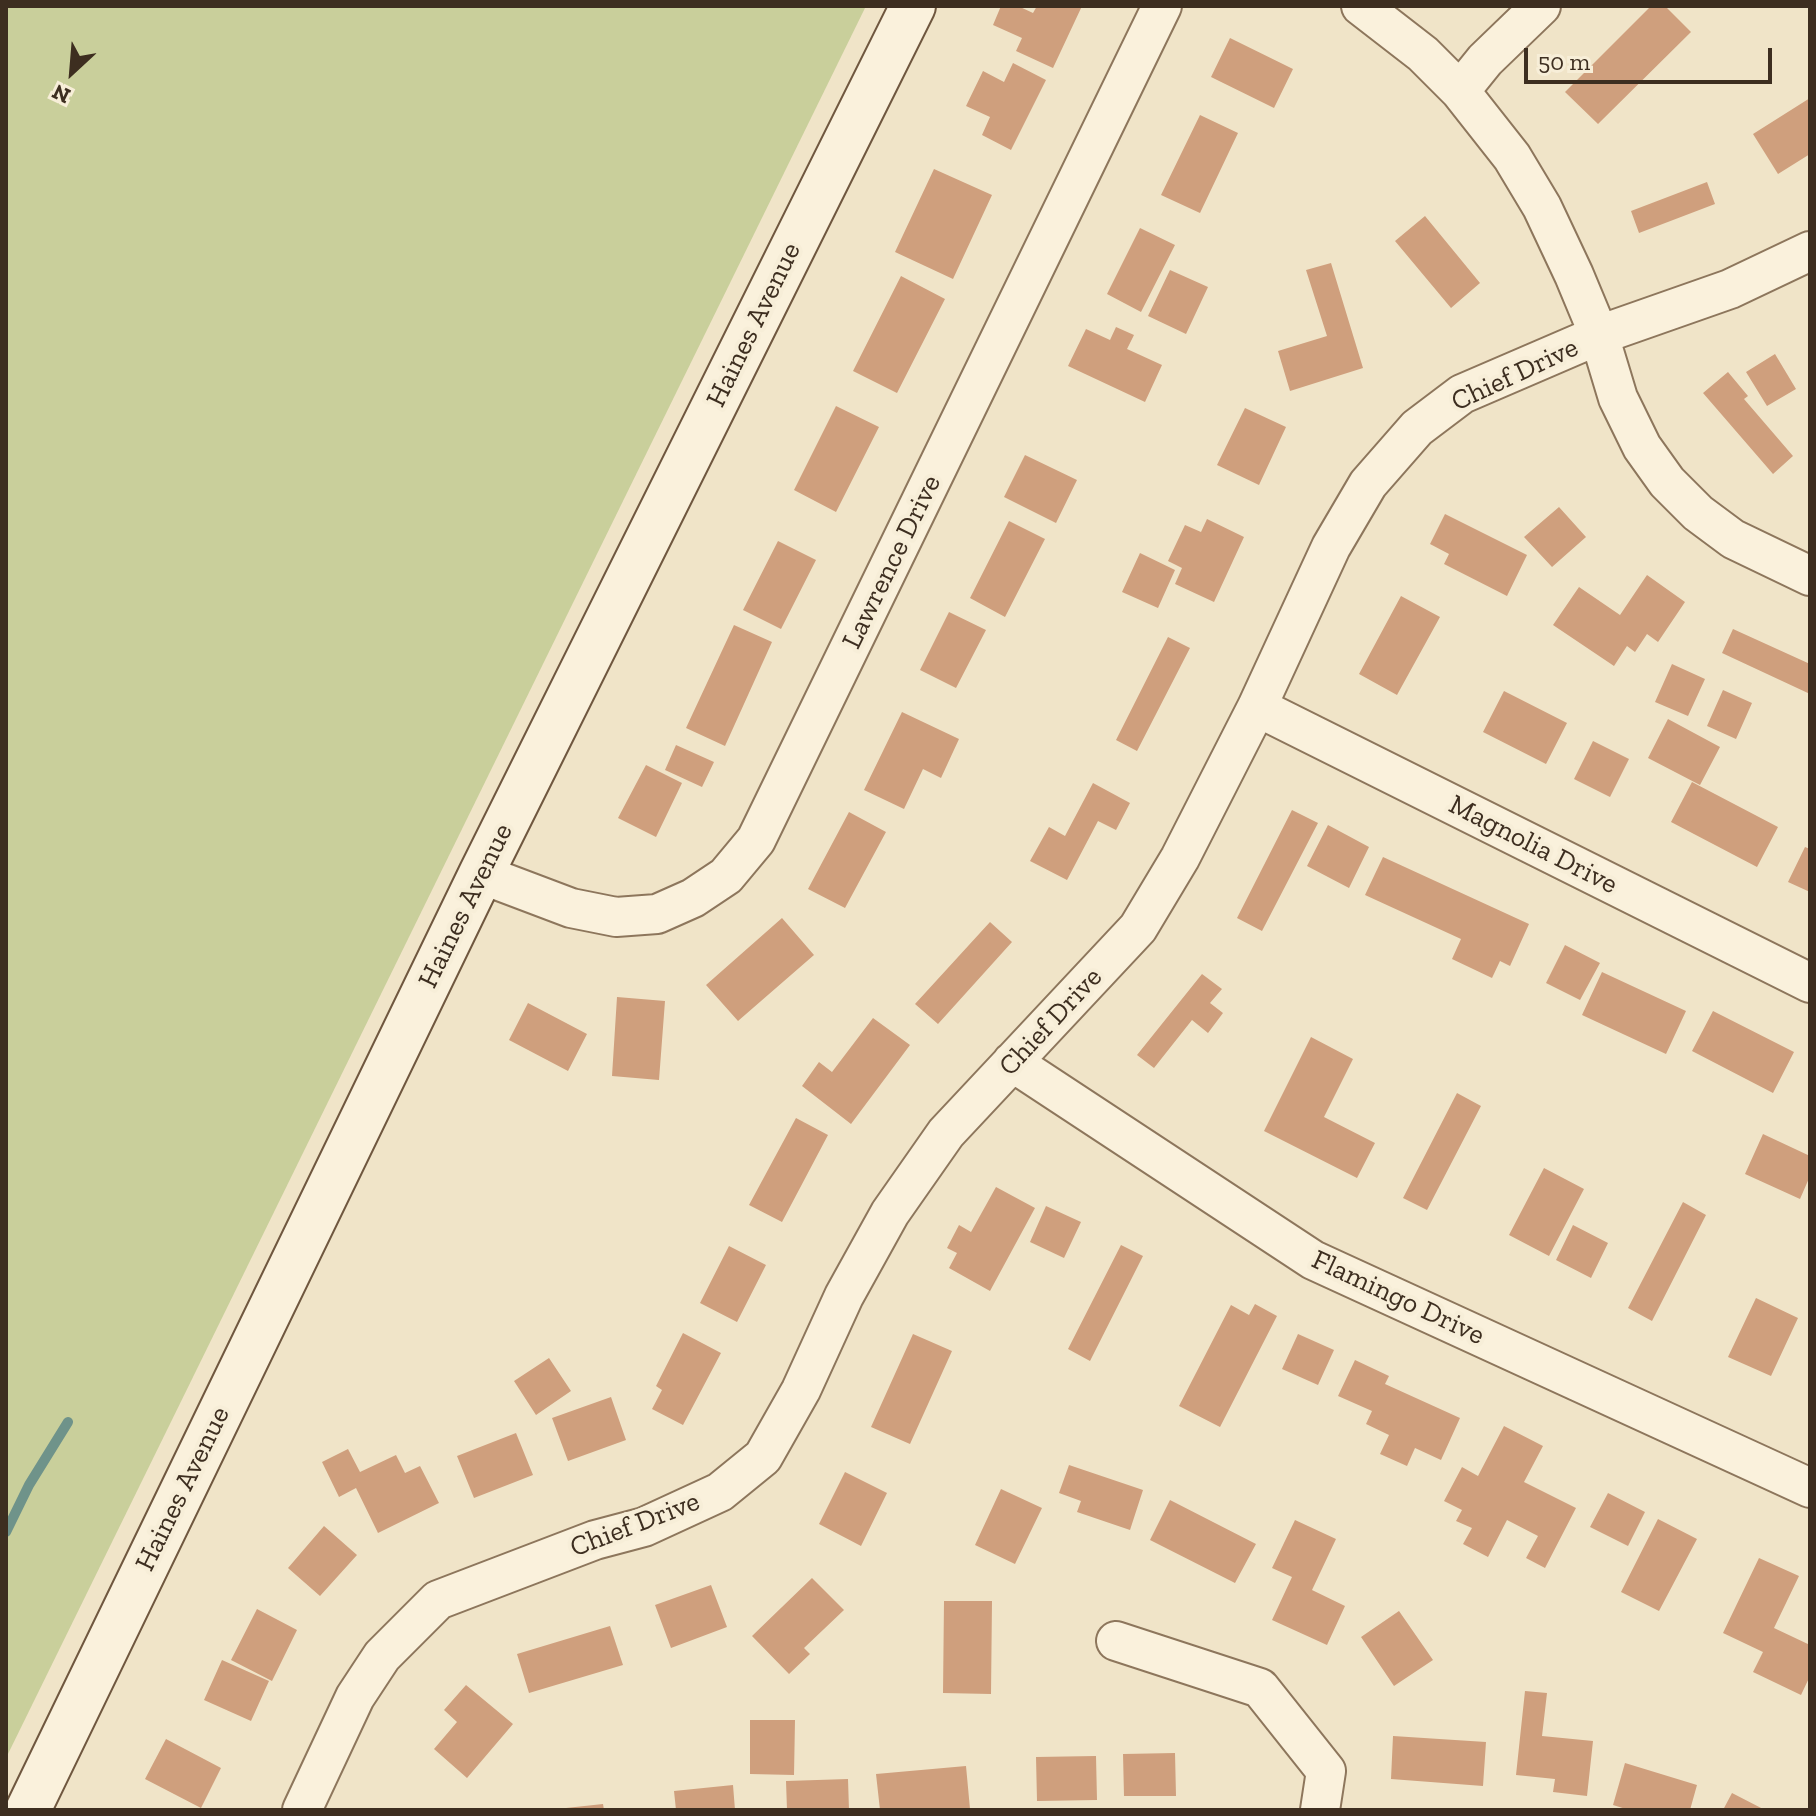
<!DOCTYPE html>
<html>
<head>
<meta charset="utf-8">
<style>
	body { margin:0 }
	#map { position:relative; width:1816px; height:1816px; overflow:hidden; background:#f0e4c8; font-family:"Zilla Slab",serif }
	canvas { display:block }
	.frame { position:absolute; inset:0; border:8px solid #3d2e20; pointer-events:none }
	.north { position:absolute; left:32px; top:32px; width:80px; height:80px; -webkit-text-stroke:6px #f7eed8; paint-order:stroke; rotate:206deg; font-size:22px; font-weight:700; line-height:32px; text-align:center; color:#3d2e20 }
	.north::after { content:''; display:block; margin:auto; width:28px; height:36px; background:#3d2e20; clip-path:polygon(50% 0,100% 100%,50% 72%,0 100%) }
	.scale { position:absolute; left:1524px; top:48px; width:248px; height:36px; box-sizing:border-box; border:4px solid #3d2e20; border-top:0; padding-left:10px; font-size:24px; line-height:28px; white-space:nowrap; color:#3d2e20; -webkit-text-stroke:6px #f7eed8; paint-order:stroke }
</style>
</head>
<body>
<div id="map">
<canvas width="1816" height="1816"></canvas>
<div class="frame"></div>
<div class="north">N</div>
<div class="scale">50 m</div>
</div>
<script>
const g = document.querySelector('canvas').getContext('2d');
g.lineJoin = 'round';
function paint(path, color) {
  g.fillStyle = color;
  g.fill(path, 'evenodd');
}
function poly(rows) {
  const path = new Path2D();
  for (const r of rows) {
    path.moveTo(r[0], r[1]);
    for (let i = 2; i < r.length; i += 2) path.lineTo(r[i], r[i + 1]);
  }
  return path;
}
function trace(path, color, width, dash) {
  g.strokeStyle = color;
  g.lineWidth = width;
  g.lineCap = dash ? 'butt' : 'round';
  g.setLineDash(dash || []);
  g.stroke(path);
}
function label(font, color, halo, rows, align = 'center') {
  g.font = font + ' "Zilla Slab",serif';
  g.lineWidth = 8;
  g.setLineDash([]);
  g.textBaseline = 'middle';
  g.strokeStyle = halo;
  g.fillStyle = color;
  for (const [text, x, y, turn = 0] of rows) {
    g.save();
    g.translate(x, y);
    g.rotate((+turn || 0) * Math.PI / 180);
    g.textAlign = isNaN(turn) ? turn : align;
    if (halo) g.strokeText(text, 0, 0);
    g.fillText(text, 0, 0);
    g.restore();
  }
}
paint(poly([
	[6,6,866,6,6,1758]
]), '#c9cf9b');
trace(poly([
	[6,1532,29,1485,68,1422]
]), '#6f938a', 10);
paint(poly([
	[1001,6,1018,6,1033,13,1037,6,1082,6,1053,68,1016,51,1022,38,993,25],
	[1651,6,1665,6,1691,32,1598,124,1565,92],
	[1230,38,1293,69,1274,108,1211,77],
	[1013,63,1046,80,1011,150,982,135,990,117,966,106,983,71,1004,82],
	[1810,98,1810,154,1778,174,1753,134],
	[1200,115,1238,133,1200,213,1161,195],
	[934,169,992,195,953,279,895,252],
	[1707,182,1715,204,1639,233,1631,211],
	[1425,216,1480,283,1451,308,1395,241],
	[1140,228,1175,245,1141,312,1107,294],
	[1331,263,1363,368,1290,391,1278,351,1327,336,1306,270],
	[1170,270,1208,287,1186,334,1148,316],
	[901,276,945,299,897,393,853,371],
	[1116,327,1134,335,1127,349,1162,365,1145,402,1068,366,1086,329,1110,340],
	[1775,354,1796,389,1767,406,1746,372],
	[1728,372,1748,396,1744,399,1793,456,1773,474,1703,393],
	[836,406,879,427,836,512,794,490],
	[1245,408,1286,427,1259,485,1217,465],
	[1025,455,1077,480,1056,523,1004,497],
	[1559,507,1586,537,1552,567,1524,537],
	[1445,514,1527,555,1507,596,1444,564,1449,554,1430,544],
	[1207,519,1244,537,1214,602,1175,584,1182,568,1168,561,1185,525,1201,532],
	[1009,521,1045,539,1005,617,970,598],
	[778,541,816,560,781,629,743,610],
	[1140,553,1175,570,1158,608,1122,592],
	[1647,575,1685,602,1658,642,1647,634,1635,652,1627,646,1614,666,1553,625,1579,587,1620,615],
	[1401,596,1440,617,1397,695,1359,674],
	[949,612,986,630,956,688,920,670],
	[734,625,772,642,725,746,686,728],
	[1733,629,1810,664,1810,694,1722,653],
	[1168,637,1190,648,1137,751,1116,740],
	[1672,664,1705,679,1688,716,1655,702],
	[1723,690,1752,703,1736,739,1707,726],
	[1504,691,1567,723,1546,764,1483,732],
	[902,712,959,739,941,778,923,769,904,809,864,790],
	[1668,719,1720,747,1700,785,1648,758],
	[1593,741,1629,759,1610,797,1574,779],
	[676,745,714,762,702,787,665,770],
	[646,765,682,783,656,837,618,818],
	[1692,782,1778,827,1757,867,1671,822],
	[1093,783,1130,803,1116,830,1098,821,1067,880,1030,861,1049,827,1065,836],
	[1292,810,1318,823,1262,931,1237,918],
	[849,812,886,832,845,908,808,889],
	[1328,825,1369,847,1349,888,1307,866],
	[1805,847,1810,849,1810,892,1788,882],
	[1383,857,1529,924,1510,966,1500,961,1492,978,1452,959,1461,939,1365,895],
	[782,918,814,955,738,1021,706,985],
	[990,922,1012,942,938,1024,915,1004],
	[1565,945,1600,963,1580,1000,1546,983],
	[1602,972,1686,1011,1666,1054,1582,1015],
	[1202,974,1222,989,1210,1003,1223,1013,1208,1033,1192,1020,1154,1068,1137,1055],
	[617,997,665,1001,659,1080,612,1076],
	[528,1003,587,1034,568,1071,509,1040],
	[1713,1011,1794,1052,1773,1093,1692,1051],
	[873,1018,910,1045,851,1124,802,1086,819,1062,832,1072],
	[1311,1037,1353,1059,1324,1117,1375,1143,1357,1178,1264,1131],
	[1457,1093,1481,1106,1427,1210,1403,1198],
	[796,1118,828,1135,782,1222,749,1205],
	[1763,1134,1810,1156,1810,1176,1800,1199,1745,1174],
	[1544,1168,1584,1189,1549,1256,1509,1235],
	[996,1187,1035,1208,990,1291,949,1268,957,1253,947,1248,959,1225,971,1232],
	[1683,1202,1706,1215,1652,1321,1628,1308],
	[1046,1206,1081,1222,1064,1258,1030,1242],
	[1573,1225,1608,1243,1591,1278,1556,1260],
	[1121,1245,1143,1256,1090,1361,1068,1349],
	[729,1246,766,1265,737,1322,700,1303],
	[1756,1298,1798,1318,1771,1376,1728,1357],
	[1255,1304,1277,1316,1220,1427,1179,1406,1231,1305,1249,1315],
	[683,1333,721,1353,683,1425,652,1409,662,1390,656,1386],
	[913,1334,952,1351,910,1444,871,1427],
	[1298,1334,1334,1350,1318,1385,1282,1369],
	[549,1358,571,1391,536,1415,514,1381],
	[1355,1360,1389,1376,1385,1384,1460,1418,1441,1460,1415,1448,1407,1466,1380,1454,1389,1435,1366,1424,1372,1411,1338,1396],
	[611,1397,626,1440,568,1461,552,1418],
	[1504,1426,1543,1446,1524,1482,1576,1508,1545,1568,1526,1558,1538,1536,1507,1520,1488,1557,1463,1544,1472,1528,1456,1521,1462,1510,1444,1501,1462,1467,1478,1476],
	[516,1433,533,1475,474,1498,457,1456],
	[348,1449,360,1472,396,1455,405,1473,420,1466,439,1503,378,1533,356,1488,339,1497,322,1462],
	[1069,1465,1143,1490,1130,1530,1077,1512,1081,1501,1059,1493],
	[845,1472,887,1493,861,1546,819,1524],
	[1001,1489,1042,1508,1015,1564,975,1545],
	[1608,1493,1645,1512,1628,1546,1590,1527],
	[1170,1500,1256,1544,1235,1583,1150,1540],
	[1658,1519,1697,1539,1659,1611,1621,1592],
	[1295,1520,1336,1539,1312,1590,1345,1606,1327,1645,1272,1620,1292,1577,1272,1568],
	[324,1526,357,1555,320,1596,288,1568],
	[1759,1558,1799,1576,1774,1628,1810,1645,1810,1676,1801,1695,1753,1672,1763,1652,1723,1633],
	[812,1578,844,1610,804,1648,810,1654,789,1674,752,1636],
	[711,1585,727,1627,671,1648,655,1605],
	[944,1601,992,1601,991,1694,943,1693],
	[257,1609,297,1630,272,1681,231,1660],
	[1399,1611,1433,1660,1394,1686,1361,1637],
	[610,1626,623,1665,529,1693,517,1654],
	[222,1660,269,1681,251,1721,204,1700],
	[466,1685,513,1724,467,1778,434,1749,457,1722,444,1710],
	[1525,1691,1547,1693,1542,1736,1593,1741,1587,1796,1553,1792,1555,1779,1516,1775],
	[750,1720,795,1720,794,1775,750,1774],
	[1393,1736,1486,1742,1483,1786,1391,1779],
	[166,1739,221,1768,201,1808,145,1779],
	[1175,1753,1176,1796,1124,1796,1123,1754],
	[1096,1756,1097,1800,1037,1801,1036,1757],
	[1625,1763,1697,1785,1690,1810,1629,1810,1613,1805],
	[966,1766,970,1809,880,1810,876,1774],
	[848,1779,849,1810,787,1810,786,1781],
	[733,1785,735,1810,676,1810,674,1791],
	[1732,1793,1765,1810,1723,1810],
	[603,1804,604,1810,566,1810,566,1808]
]), '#cf9f7d');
const street = poly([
	[1361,6,1423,54,1460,91,1512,157,1542,207,1574,275,1599,335,1618,398,1642,447,1667,482,1698,513,1733,539,1810,576],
	[1460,91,1485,60,1541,6],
	[1257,707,1810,983],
	[481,874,571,908,616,917,657,914,693,898,726,876,756,840,1162,6],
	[1012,1062,1313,1260,1810,1488],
	[1116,1641,1260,1688,1326,1771,1320,1810],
	[302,1810,355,1697,382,1656,438,1600,595,1540,644,1527,720,1492,763,1457,801,1390,844,1296,890,1213,946,1133,1138,928,1180,858,1257,707,1331,547,1368,484,1417,428,1462,394,1599,335,1730,289,1810,251]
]);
const secondary = poly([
	[28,1810,481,874,913,6]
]);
trace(street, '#8d765c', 42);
trace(secondary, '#6f573f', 48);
trace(street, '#faf1dc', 38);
trace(secondary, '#faf1dc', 44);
label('28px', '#3d2e20', '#f7eed8', [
	["Haines Avenue",754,325,-64],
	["Chief Drive",1515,375,-25],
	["Lawrence Drive",892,562,-64],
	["Magnolia Drive",1533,845,27],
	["Haines Avenue",466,906,-64],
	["Chief Drive",1051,1022,-47],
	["Flamingo Drive",1398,1298,25],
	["Haines Avenue",183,1489,-64],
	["Chief Drive",635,1525,-21]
]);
</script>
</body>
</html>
